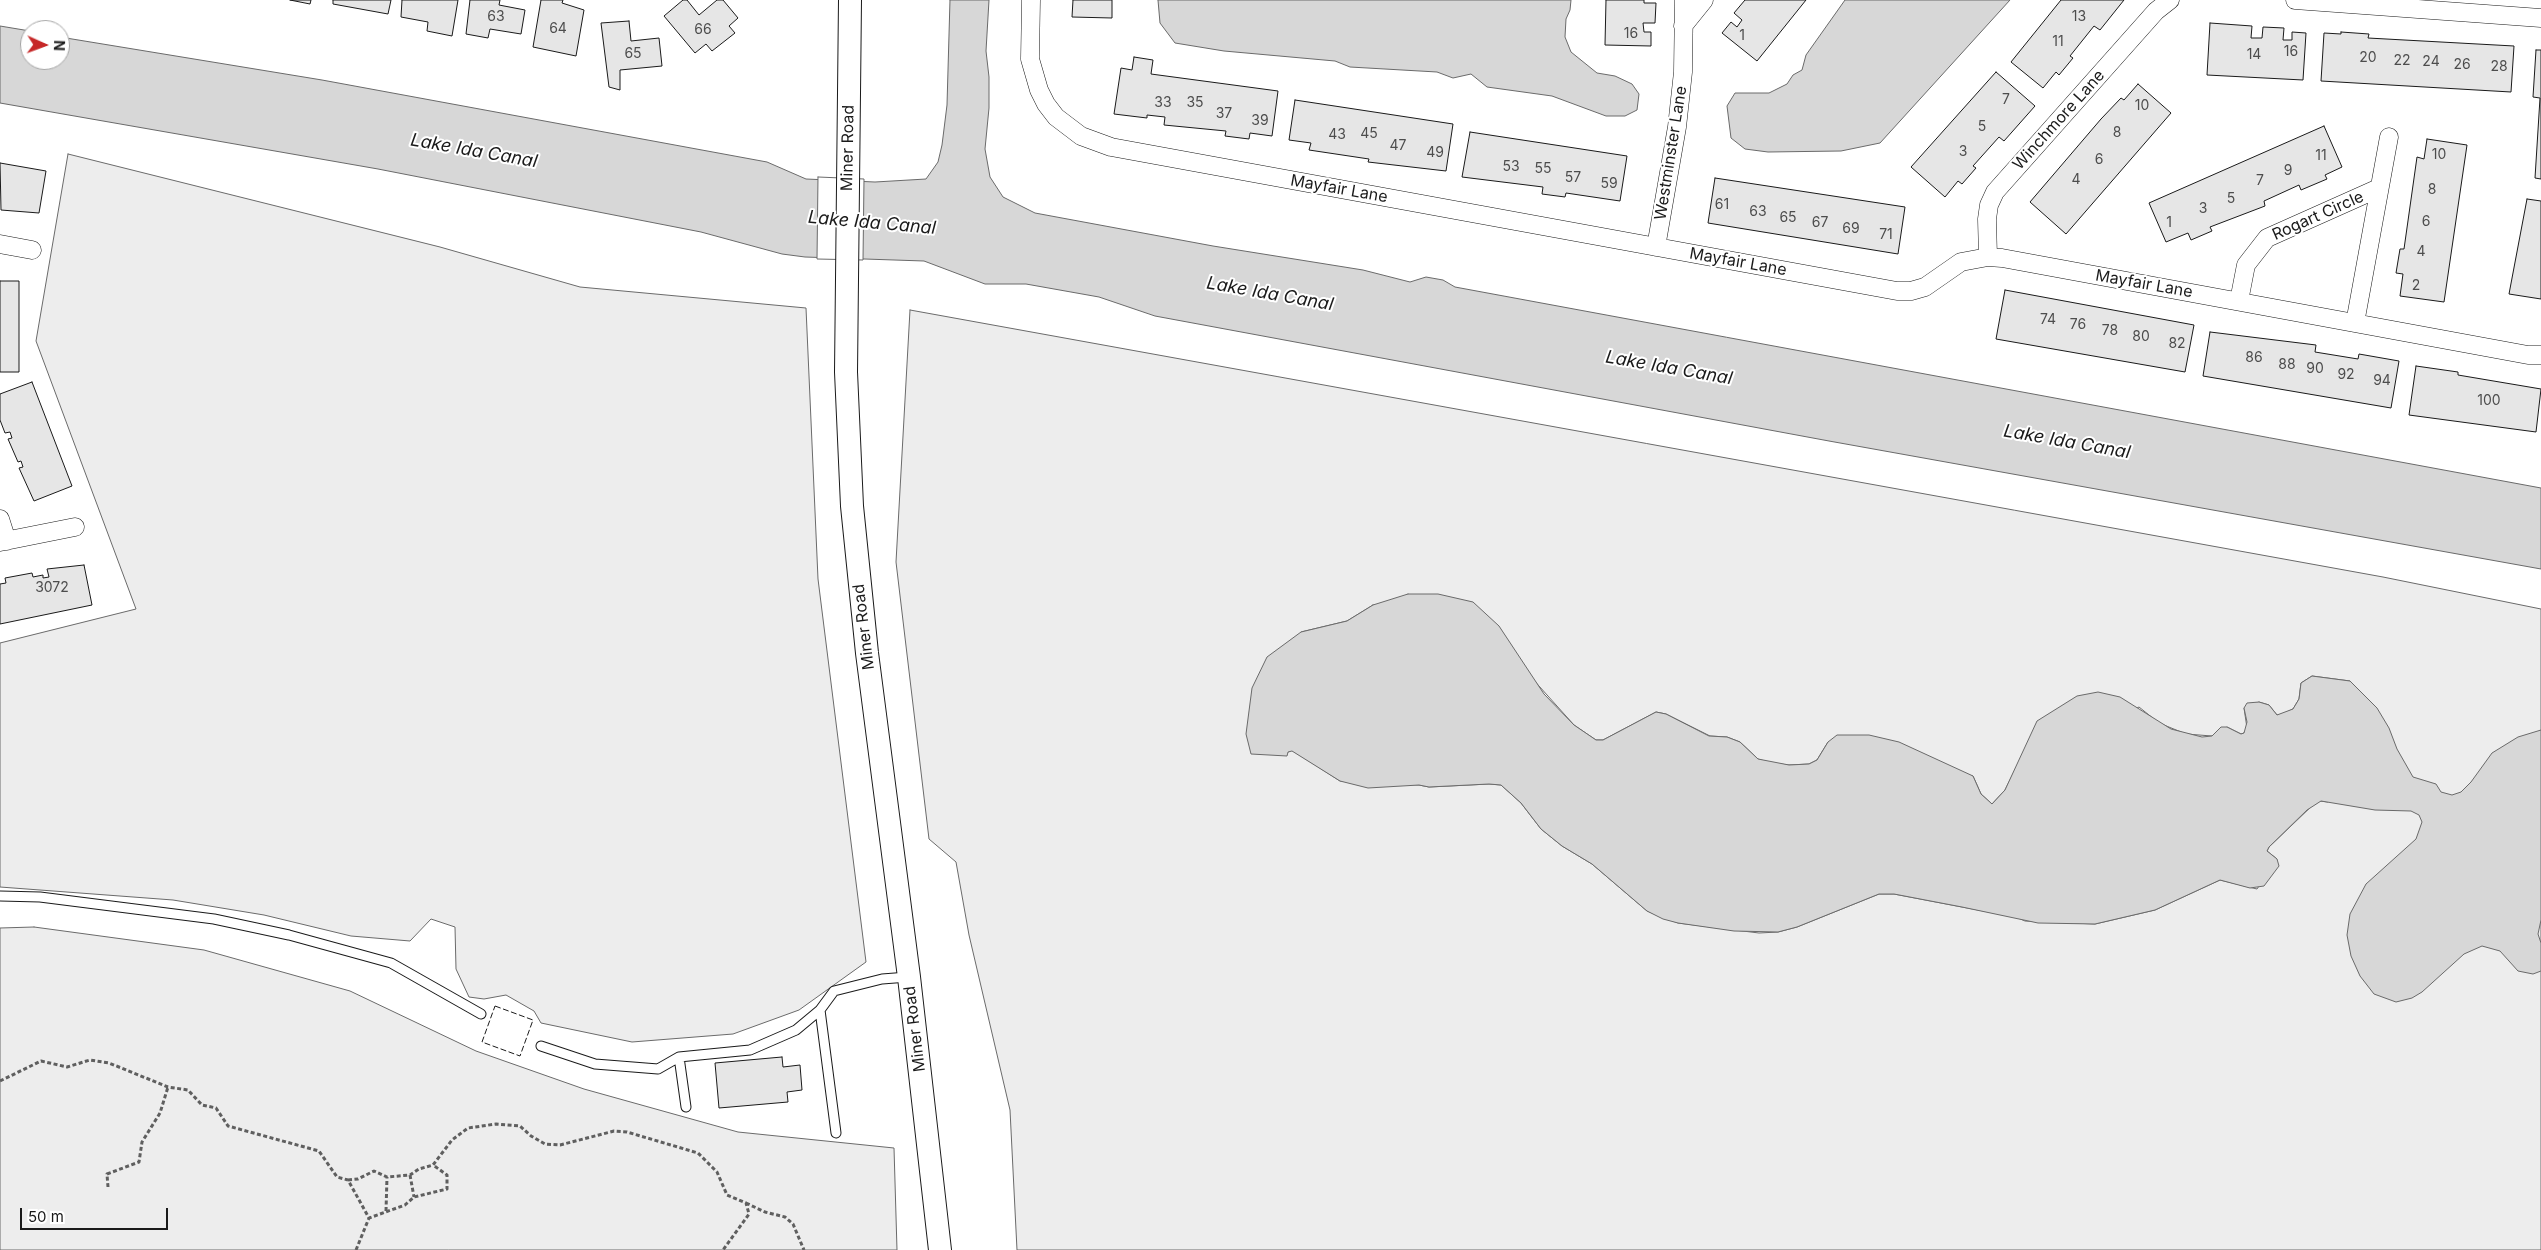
<!DOCTYPE html>
<html>
<head>
<meta charset="utf-8">
<style>
	body { margin:0 }
	#map { position:relative; width:2541px; height:1250px; overflow:hidden; background:#fff; font-family:Inter,sans-serif }
	canvas { display:block }
	.north { position:absolute; left:20px; top:20px; width:50px; height:50px; box-sizing:border-box; background:#fff; border:1px solid #a3a3a3; border-radius:50%; rotate:92deg; font-size:14px; font-weight:700; line-height:20px; text-align:center; color:#1a1a1a }
	.north::after { content:''; display:block; margin:auto; width:18px; height:22px; background:#c62828; clip-path:polygon(50% 0,100% 100%,50% 72%,0 100%) }
	.scale { position:absolute; left:20px; top:1208px; width:148px; height:22px; box-sizing:border-box; border:2px solid #1a1a1a; border-top:0; padding-left:6px; font-size:15px; line-height:18px; white-space:nowrap; color:#1a1a1a; -webkit-text-stroke:4px #fff; paint-order:stroke }
</style>
</head>
<body>
<div id="map">
<canvas width="2541" height="1250"></canvas>
<div class="north">N</div>
<div class="scale">50 m</div>
</div>
<script>
const g = document.querySelector('canvas').getContext('2d');
g.lineJoin = 'round';
function paint(path, color) {
  g.fillStyle = color;
  g.fill(path, 'evenodd');
}
function poly(rows) {
  const path = new Path2D();
  for (const r of rows) {
    path.moveTo(r[0], r[1]);
    for (let i = 2; i < r.length; i += 2) path.lineTo(r[i], r[i + 1]);
  }
  return path;
}
function trace(path, color, width, dash) {
  g.strokeStyle = color;
  g.lineWidth = width;
  g.lineCap = dash ? 'butt' : 'round';
  g.setLineDash(dash || []);
  g.stroke(path);
}
function label(font, color, halo, rows, align = 'center') {
  g.font = font + ' Inter,sans-serif';
  g.lineWidth = 4;
  g.setLineDash([]);
  g.textBaseline = 'middle';
  g.strokeStyle = halo;
  g.fillStyle = color;
  for (const [text, x, y, turn = 0] of rows) {
    g.save();
    g.translate(x, y);
    g.rotate((+turn || 0) * Math.PI / 180);
    g.textAlign = isNaN(turn) ? turn : align;
    if (halo) g.strokeText(text, 0, 0);
    g.fillText(text, 0, 0);
    g.restore();
  }
}
const built = poly([
	[68,154,440,247,580,287,806,308,818,579,866,962,799,1010,733,1034,632,1042,541,1023,534,1011,506,995,484,999,469,997,456,969,455,927,431,919,410,941,351,936,264,915,173,900,0,887,0,643,136,609,36,341,68,154],
	[910,310,2383,577,2541,609,2541,1250,1017,1250,1010,1110,969,935,956,862,929,839,896,562,910,310],
	[1373,605,1530,676,1574,725,1596,740,1603,740,1656,712,1666,714,1710,736,1727,737,1740,742,1758,759,1771,763,1789,765,1809,764,1817,760,1828,742,1973,776,1981,794,1992,804,2005,790,2019,762,2139,707,2159,723,2186,734,2212,736,2227,727,2241,734,2244,733,2247,728,2244,708,2259,702,2269,705,2277,715,2283,714,2293,709,2299,699,2301,683,2312,676,2350,681,2328,802,2320,801,2314,804,2269,847,2267,851,2277,859,2257,889,2220,880,2155,910,2095,924,2025,921,2016,917,1962,907,1894,894,1879,894,1797,927,1778,932,1759,933,1678,923,1647,911,1592,864,1562,846,1541,829,1521,803,1501,785,1489,784,1429,787,1419,785,1340,781,1292,750,1288,752,1301,632,1347,621,1373,605],
	[34,927,204,950,350,991,476,1051,584,1089,738,1132,894,1148,897,1250,0,1250,0,928,34,927]
]);
paint(built, '#ededed');
trace(built, '#6a6a6a', 1);
const water = poly([
	[950,0,989,0,986,51,989,77,989,108,985,149,990,177,1003,197,1035,213,1213,246,1363,270,1410,282,1426,277,1443,280,1455,287,2541,488,2541,569,1829,441,1155,316,1099,297,1026,284,985,284,924,261,805,257,782,254,701,232,378,169,0,103,0,26,30,31,30,60,60,60,60,37,322,80,767,162,806,179,875,182,926,179,938,162,942,145,947,105,950,0],
	[1158,0,1571,0,1570,10,1566,19,1565,37,1571,52,1597,73,1615,76,1632,84,1639,94,1637,110,1625,116,1606,116,1552,96,1487,87,1471,74,1453,78,1437,72,1350,67,1335,61,1224,51,1175,43,1160,23,1158,0],
	[1845,0,2010,0,1880,143,1841,151,1768,152,1745,149,1731,138,1727,106,1735,93,1769,93,1787,84,1793,75,1802,70,1806,55,1845,0],
	[1408,594,1438,594,1473,602,1499,626,1544,694,1574,725,1596,740,1603,740,1656,712,1666,714,1709,736,1727,737,1740,742,1758,759,1789,765,1809,764,1817,760,1828,742,1837,735,1869,735,1899,742,1973,776,1981,794,1992,804,2005,790,2037,721,2077,696,2098,692,2120,697,2171,729,2202,737,2212,736,2221,727,2227,727,2241,734,2244,733,2247,722,2244,708,2247,703,2259,702,2269,705,2277,715,2293,709,2299,699,2301,683,2312,676,2350,681,2377,708,2389,728,2397,749,2413,777,2436,784,2441,792,2452,795,2461,792,2471,782,2492,753,2518,737,2541,730,2541,920,2538,934,2541,943,2541,971,2533,974,2518,971,2500,951,2482,946,2464,954,2422,992,2412,998,2396,1002,2374,994,2360,976,2351,956,2347,935,2350,914,2366,884,2416,839,2422,822,2419,815,2411,811,2375,810,2321,801,2307,810,2269,847,2267,851,2277,859,2279,866,2264,886,2250,888,2220,880,2155,910,2095,924,2038,923,1962,907,1894,894,1879,894,1797,927,1778,932,1734,931,1678,923,1663,919,1647,911,1592,864,1562,846,1541,829,1521,803,1501,785,1489,784,1429,787,1419,785,1368,788,1340,781,1292,751,1288,752,1287,756,1251,754,1246,734,1252,688,1267,657,1301,632,1347,621,1373,605,1408,594]
]);
paint(water, '#d7d7d7');
trace(water, '#6a6a6a', 1);
const pier = poly([
	[818,177,864,179,863,260,817,259,818,177]
]);
paint(pier, '#fff');
trace(pier, '#6a6a6a', 1);
const building = poly([
	[290,0,311,0,310,4,290,0],
	[333,0,391,0,388,14,333,4,333,0],
	[402,0,458,0,452,36,427,31,428,22,401,17,402,0],
	[470,0,500,0,499,5,525,10,521,34,490,29,488,38,466,34,470,0],
	[541,0,563,0,562,3,584,10,576,56,533,47,541,0],
	[683,0,687,0,699,15,717,0,723,0,738,18,729,26,735,33,712,51,706,44,695,53,664,16,683,0],
	[1073,0,1112,0,1112,18,1072,17,1073,0],
	[1606,0,1644,0,1644,3,1656,3,1655,23,1643,23,1644,32,1651,32,1651,46,1605,45,1606,0],
	[1745,0,1806,0,1757,61,1722,33,1731,22,1737,27,1742,20,1734,13,1745,0],
	[2061,0,2124,0,2100,30,2094,26,2070,56,2073,58,2059,75,2056,72,2043,88,2011,62,2061,0],
	[629,21,631,41,659,38,662,66,620,70,620,90,609,87,601,23,629,21],
	[2210,23,2252,26,2251,38,2262,38,2263,27,2284,28,2283,40,2292,40,2292,32,2306,33,2303,80,2207,75,2210,23],
	[2341,32,2369,34,2368,38,2514,46,2511,92,2321,81,2324,33,2341,34,2341,32],
	[2536,50,2541,50,2541,179,2535,178,2540,98,2533,97,2536,50],
	[1134,57,1153,60,1151,74,1278,91,1272,136,1250,133,1249,139,1225,136,1226,131,1164,125,1165,117,1147,115,1147,118,1114,114,1121,68,1132,70,1134,57],
	[1996,72,2035,106,2004,141,1999,137,1973,166,1976,168,1962,184,1958,181,1945,197,1911,167,1996,72],
	[2138,84,2171,113,2066,234,2030,202,2101,119,2121,98,2124,100,2138,84],
	[1295,100,1453,124,1446,171,1368,162,1369,159,1309,150,1311,143,1289,140,1295,100],
	[2324,126,2342,167,2325,175,2327,179,2301,190,2299,185,2264,201,2265,206,2210,227,2212,231,2191,240,2188,233,2166,242,2149,203,2324,126],
	[1470,132,1627,156,1620,201,1566,193,1565,197,1542,194,1543,187,1462,177,1470,132],
	[2427,139,2467,145,2444,302,2400,296,2403,274,2396,273,2400,249,2404,249,2417,157,2424,159,2427,139],
	[0,163,46,171,39,213,1,210,0,163],
	[1715,178,1905,207,1898,254,1708,223,1715,178],
	[2527,199,2541,201,2541,299,2509,294,2527,199],
	[0,281,19,281,19,372,0,372,0,281],
	[2005,290,2194,325,2185,372,1996,339,2005,290],
	[2210,332,2316,345,2315,352,2358,359,2359,354,2399,361,2391,408,2203,376,2210,332],
	[2416,366,2458,372,2458,375,2541,389,2536,432,2409,415,2416,366],
	[32,382,72,486,34,501,19,468,23,467,21,461,18,462,8,439,12,438,10,432,5,433,0,420,0,394,32,382],
	[84,565,92,605,0,624,0,584,6,583,5,578,32,573,33,577,43,575,43,578,49,577,47,569,84,565],
	[782,1057,783,1067,800,1065,802,1090,787,1092,788,1102,719,1108,715,1063,782,1057]
]);
paint(building, '#e6e6e6');
trace(building, '#1a1a1a', 1);
const service = poly([
	[0,896,40,897,214,919,289,935,391,963,481,1014],
	[820,1010,836,1133],
	[541,1046,595,1064,658,1069,679,1057,750,1050,796,1030,820,1010,834,991,882,979,908,977],
	[679,1057,686,1107]
]);
const minor = poly([
	[1031,0,1030,59,1039,90,1046,104,1056,117,1081,136,1111,147,1897,291,1911,291,1925,287,1961,262,1988,257,2002,258,2528,355,2541,355],
	[2295,0,2541,18],
	[1683,26,1704,0],
	[0,244,32,250],
	[1656,247,1677,127,1683,72,1684,0],
	[1988,257,1987,219,1989,205,1995,192,2156,11,2170,0],
	[2239,301,2246,265,2267,238,2379,188],
	[2355,323,2389,137],
	[0,519,7,541],
	[0,542,75,527]
]);
const tertiary = poly([
	[850,0,846,372,852,506,867,653,909,977,940,1250]
]);
trace(service, '#1a1a1a', 11);
trace(minor, '#1a1a1a', 19);
trace(tertiary, '#1a1a1a', 24);
trace(poly([
	[0,1081,41,1061,67,1067,90,1060,109,1063,168,1087,188,1090,202,1105,216,1108,228,1126,319,1151,337,1177,348,1180,369,1218,405,1205,414,1197,447,1189,447,1175,433,1165],
	[410,1175,414,1197],
	[348,1180,358,1179,374,1171,387,1177,410,1175,419,1169,433,1165,452,1140,468,1128,496,1124,520,1126,531,1136,545,1144,560,1145,614,1131,627,1132,698,1153,717,1172,727,1195,746,1203,749,1214,723,1250],
	[108,1187,107,1174,139,1162,142,1142,160,1113,168,1087],
	[746,1203,765,1212,785,1217,793,1224,804,1250],
	[386,1211,387,1177],
	[356,1250,369,1218]
]), '#5f5f5f', 3, [4, 2.5]);
trace(service, '#fff', 9);
trace(minor, '#fff', 18);
trace(tertiary, '#fff', 22);
trace(poly([
	[495,1006,533,1020,520,1056,482,1042,495,1006]
]), '#1a1a1a', 1, [6, 2.5]);
label('14px', '#4d4d4d', null, [
	["63",496,17],
	["13",2079,17],
	["64",558,29],
	["66",703,30],
	["16",1631,34],
	["1",1742,36],
	["11",2058,42],
	["16",2291,52],
	["65",633,54],
	["14",2254,55],
	["20",2368,58],
	["22",2402,61],
	["24",2431,62],
	["26",2462,65],
	["28",2499,67],
	["7",2006,100],
	["33",1163,103],
	["35",1195,103],
	["10",2142,106],
	["37",1224,114],
	["39",1260,121],
	["5",1982,127],
	["8",2117,133],
	["45",1369,134],
	["43",1337,135],
	["47",1398,146],
	["3",1963,152],
	["49",1435,153],
	["10",2439,155],
	["11",2321,156],
	["6",2099,160],
	["53",1511,167],
	["55",1543,169],
	["9",2288,171],
	["57",1573,178],
	["4",2076,180],
	["7",2260,181],
	["59",1609,184],
	["8",2432,190],
	["5",2231,199],
	["61",1722,205],
	["3",2203,209],
	["63",1758,212],
	["65",1788,218],
	["6",2426,222],
	["67",1820,223],
	["1",2169,223],
	["69",1851,229],
	["71",1886,235],
	["4",2421,252],
	["2",2416,286],
	["74",2048,320],
	["76",2078,325],
	["78",2110,331],
	["80",2141,337],
	["82",2177,344],
	["86",2254,358],
	["88",2287,365],
	["90",2315,369],
	["92",2346,375],
	["94",2382,381],
	["100",2489,401],
	["3072",52,588]
]);
label('16px', '#1a1a1a', '#fff', [
	["Winchmore Lane",2059,120,-48],
	["Miner Road",848,148,-89],
	["Westminster Lane",1671,153,-81],
	["Mayfair Lane",1339,189,10],
	["Rogart Circle",2318,216,-24],
	["Mayfair Lane",1738,262,10],
	["Mayfair Lane",2144,284,10],
	["Miner Road",864,627,-97],
	["Miner Road",915,1029,-97]
]);
label('italic 18px', '#1a1a1a', '#fff', [
	["Lake Ida Canal",474,151,10],
	["Lake Ida Canal",872,223,5],
	["Lake Ida Canal",1270,294,10],
	["Lake Ida Canal",1669,368,10],
	["Lake Ida Canal",2067,442,10]
]);
</script>
</body>
</html>
